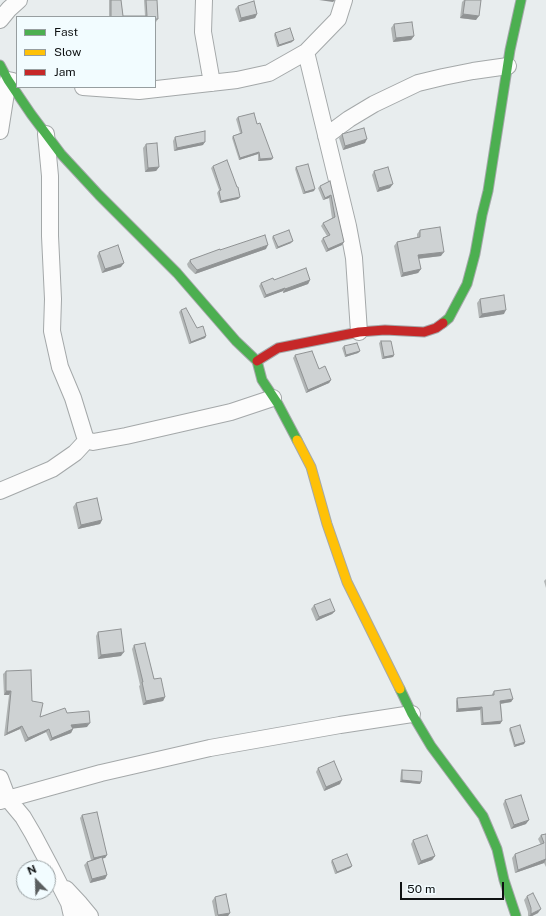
<!DOCTYPE html>
<html>
<head>
<meta charset="utf-8">
<style>
	body { margin:0 }
	#map { position:relative; width:546px; height:916px; overflow:hidden; background:#e8edee; font-family:"Public Sans",sans-serif }
	canvas { display:block }
	.legend { position:absolute; left:16px; top:16px; width:140px; height:72px; box-sizing:border-box; background:#f2fcff; border:1px solid #979ea0; margin:0; padding:5px 7px; list-style:none; font-size:12px; color:#0e1112 }
	.legend li { display:flex; align-items:center; gap:8px; height:20px }
	.legend b { width:20px; border:1px solid #979ea0 }
	.north { position:absolute; left:16px; top:860px; width:40px; height:40px; box-sizing:border-box; background:#f2fcff; border:1px solid #979ea0; border-radius:50%; rotate:337deg; font-size:11px; font-weight:700; line-height:16px; text-align:center; color:#0e1112 }
	.north::after { content:''; display:block; margin:auto; width:14px; height:18px; background:#5a5e5f; clip-path:polygon(50% 0,100% 100%,50% 72%,0 100%) }
	.scale { position:absolute; left:400px; top:882px; width:104px; height:18px; box-sizing:border-box; border:2px solid #0e1112; border-top:0; padding-left:5px; font-size:12px; line-height:14px; white-space:nowrap; color:#0e1112; -webkit-text-stroke:3px #f2fcff; paint-order:stroke }
</style>
</head>
<body>
<div id="map">
<canvas width="546" height="916"></canvas>
<ul class="legend">
<li><b style="height:5px;background:#4caf50"></b>Fast</li>
<li><b style="height:5px;background:#ffc107"></b>Slow</li>
<li><b style="height:5px;background:#c62828"></b>Jam</li>
</ul>
<div class="north">N</div>
<div class="scale">50 m</div>
</div>
<script>
const g = document.querySelector('canvas').getContext('2d');
g.lineJoin = 'round';
function poly(rows) {
  const path = new Path2D();
  for (const r of rows) {
    path.moveTo(r[0], r[1]);
    for (let i = 2; i < r.length; i += 2) path.lineTo(r[i], r[i + 1]);
  }
  return path;
}
function trace(path, color, width, dash) {
  g.strokeStyle = color;
  g.lineWidth = width;
  g.lineCap = dash ? 'butt' : 'round';
  g.setLineDash(dash || []);
  g.stroke(path);
}
function paint(path, color) {
  g.fillStyle = color;
  g.fill(path, 'evenodd');
}
const street = poly([
	[204,0,203,32,212,83],
	[0,20,9,9,19,0],
	[306,52,348,226,354,258,359,332],
	[83,87,139,91,237,80,269,73,306,52,338,19,344,0],
	[0,131,8,80,13,81],
	[46,134,50,176,50,236,53,299,52,331,60,367,73,398,85,437,87,440,93,442,126,436,231,412,273,398],
	[326,136,349,119,374,104,418,83,443,77,473,71,508,66],
	[0,491,52,469,75,453,87,440],
	[0,778,8,799,23,817,33,834,50,866,69,903,72,916],
	[0,801,101,773,210,748,340,725,412,714],
	[66,889,80,904,90,916]
]);
const fast = poly([
	[0,65,8,80,31,114,61,154,99,195,177,273,236,341,257,361,262,380,278,404,297,440],
	[443,323,449,318,467,284,475,254,482,215,488,191,510,50,521,0],
	[400,689,412,714,431,746,483,816,497,849,504,880,516,916]
]);
const slow = poly([
	[297,440,311,467,327,524,347,582,400,689]
]);
const jam = poly([
	[257,361,278,348,359,332,385,330,424,332,436,328,443,323]
]);
trace(street, '#a4a8a9', 18);
trace(fast, '#a4a8a9', 11);
trace(slow, '#a4a8a9', 11);
trace(jam, '#a4a8a9', 11);
trace(street, '#fcfcfc', 16);
trace(fast, '#4caf50', 9);
trace(slow, '#ffc107', 9);
trace(jam, '#c62828', 9);
paint(poly([
	[109,0,121,0,123,16,145,16,144,0,157,0,158,19,156,22,155,22,155,17,109,17],
	[464,0,481,0,476,20,460,18,462,2],
	[238,6,257,14,255,18,239,22,235,9],
	[394,24,414,36,411,40,393,42,391,28],
	[275,33,292,42,277,47,274,35],
	[238,117,257,124,273,158,271,160,258,161,258,154,239,160,232,138,233,136,240,133,236,119],
	[342,134,365,143,343,150,339,138],
	[175,137,203,145,174,151,173,141],
	[146,144,159,167,156,171,145,172,143,148],
	[213,166,240,197,238,199,220,203,217,193,219,190,211,168],
	[296,167,314,191,303,194,295,169],
	[374,171,390,188,377,192,372,175],
	[330,181,342,245,326,252,321,241,323,238,327,236,321,226,323,223,332,218,329,198,323,200,318,188,320,186],
	[420,230,441,256,418,259,421,269,418,273,401,277,394,246,397,242,417,237,417,234],
	[273,236,291,243,276,249,272,238],
	[266,249,229,262,195,274,188,267,187,264,190,260,220,250],
	[99,252,121,267,102,273,97,256],
	[274,280,310,280,308,284,283,293,283,291,264,298,259,286,261,283],
	[480,299,504,314,479,318,477,303],
	[181,310,197,328,206,336,205,338,189,344,179,312],
	[381,341,394,355,393,357,382,359,379,343],
	[344,346,360,351,358,353,345,357,342,348],
	[295,355,331,380,329,383,306,393,293,358],
	[76,503,102,520,100,524,78,529,73,507],
	[546,579,546,588,544,581],
	[314,605,335,611,332,614,316,621,311,609],
	[98,632,121,656,98,659,96,636],
	[134,645,165,697,163,701,143,705,139,686,140,685,132,649],
	[6,671,32,701,40,717,67,713,87,727,73,728,73,729,71,733,50,741,46,732,25,742,20,729,4,736,9,695,4,695,3,674],
	[494,691,513,699,511,702,501,704,502,721,500,724,481,725,480,710,456,712,456,701,457,698,492,695,492,694],
	[510,728,524,744,514,747,509,730],
	[318,768,340,784,324,791,316,772],
	[402,770,420,784,400,782,401,772],
	[505,800,526,824,511,829,503,804],
	[82,815,107,855,105,858,102,858,107,875,105,879,90,883,84,865,87,862,91,860,80,818],
	[546,834,546,867,544,863,515,873,512,858,515,854,541,845,538,839,541,835],
	[413,840,435,856,432,860,418,865,411,844],
	[332,860,352,866,350,868,335,874,331,862],
	[527,896,538,913,532,916,528,916,528,912,524,900],
	[215,897,230,913,228,916,215,916,212,901]
]), '#b1b5b5');
paint(poly([
	[319,0,335,0,333,2],
	[257,14,255,18,239,22,241,18],
	[463,14,479,16,476,20,460,18],
	[414,36,411,40,393,42,396,38],
	[294,40,292,42,277,47,279,45],
	[367,139,365,143,343,150,345,146],
	[205,142,203,145,174,151,177,148],
	[259,152,258,154,239,160,240,158],
	[273,158,271,160,258,161,260,159],
	[159,167,156,171,145,172,148,168],
	[393,184,390,188,377,192,379,188],
	[315,189,314,191,303,194,305,192],
	[331,195,329,198,323,200,325,198],
	[240,197,238,199,220,203,221,201],
	[293,241,291,243,276,249,278,247],
	[344,242,342,245,326,252,328,249],
	[268,245,266,249,229,262,195,274,197,270,231,258],
	[444,252,441,256,415,259,418,255],
	[124,263,121,267,102,273,105,269],
	[421,269,418,273,401,277,403,273],
	[310,280,308,284,283,293,285,289],
	[285,288,283,291,264,298,266,295],
	[506,310,504,314,479,318,482,314],
	[206,336,205,338,189,344,191,342],
	[360,351,358,353,345,357,346,355],
	[394,355,393,357,382,359,384,357],
	[331,380,329,383,306,393,308,390],
	[102,520,100,524,78,529,81,525],
	[335,611,332,614,316,621,319,617],
	[124,652,121,656,98,659,101,655],
	[6,691,11,691,9,695,4,695],
	[165,697,163,701,143,705,146,701],
	[513,699,511,702,498,704,500,701],
	[482,707,480,710,456,712,458,709],
	[502,721,500,724,481,725,483,723],
	[90,723,87,727,69,729,71,725],
	[22,726,20,729,4,736,7,733],
	[49,729,46,732,25,742,28,738],
	[73,729,71,733,50,741,52,738],
	[525,742,524,744,514,747,515,745],
	[342,780,340,784,324,791,326,787],
	[402,780,421,782,420,784,400,782],
	[529,820,526,824,511,829,514,825],
	[107,855,105,858,91,861,94,858],
	[435,856,432,860,418,865,421,861],
	[546,859,544,863,515,873,518,870],
	[352,866,350,868,335,874,337,872],
	[107,875,105,879,90,883,92,879],
	[541,909,538,913,532,916,529,916,531,914],
	[230,913,228,916,218,916,218,915]
]), '#909394');
const building = poly([
	[111,0,121,0,123,16,147,16,146,0,157,0,158,19,155,19,155,17,111,17,111,0],
	[465,0,481,0,479,16,463,14,465,0],
	[254,1,257,14,241,18,238,6,254,1],
	[412,22,414,36,396,38,394,24,412,22],
	[290,28,294,40,279,45,275,33,290,28],
	[254,113,257,124,260,123,273,158,260,159,259,152,240,158,233,136,242,133,238,117,254,113],
	[364,128,367,139,345,146,342,134,364,128],
	[205,131,205,142,177,148,175,137,205,131],
	[157,143,159,167,148,168,146,144,157,143],
	[227,160,237,187,238,187,240,197,221,201,219,191,221,190,213,166,227,160],
	[308,164,315,189,305,192,296,167,308,164],
	[388,167,393,184,379,188,374,171,388,167],
	[330,181,344,242,328,249,323,238,330,235,323,223,335,217,331,195,325,198,320,186,330,181],
	[440,227,444,252,418,255,421,269,403,273,397,242,420,237,420,230,440,227],
	[289,230,293,241,278,247,273,236,289,230],
	[265,235,268,245,231,258,197,270,191,263,190,260,220,249,220,250,265,235],
	[118,245,124,263,105,269,99,252,118,245],
	[306,268,310,280,285,289,285,288,266,295,261,283,273,278,274,280,306,268],
	[504,295,506,310,482,314,480,299,504,295],
	[186,308,197,328,203,326,206,336,191,342,181,310,186,308],
	[381,341,391,341,394,355,384,357,381,341],
	[357,343,360,351,346,355,344,346,357,343],
	[312,351,319,369,325,366,331,380,308,390,295,355,312,351],
	[97,498,102,520,81,525,76,503,97,498],
	[330,599,335,611,319,617,314,605,330,599],
	[121,629,124,652,101,655,98,632,121,629],
	[145,643,154,679,161,678,165,697,146,701,142,682,143,682,134,645,145,643],
	[31,670,32,701,43,703,40,717,65,708,67,713,89,711,90,723,71,725,73,729,52,738,49,729,28,738,22,726,7,733,11,691,6,691,6,671,31,670],
	[510,689,513,699,500,701,502,721,483,723,482,707,458,709,457,698,494,695,494,691,510,689],
	[520,725,525,742,515,745,510,728,520,725],
	[334,761,342,780,326,787,318,768,334,761],
	[402,770,422,771,421,782,402,780,402,770],
	[521,795,529,820,514,825,505,800,521,795],
	[97,812,107,855,94,858,82,815,97,812],
	[546,834,546,859,518,870,515,854,544,843,541,835,546,834],
	[427,835,435,856,421,861,413,840,427,835],
	[347,854,352,866,337,872,332,860,347,854],
	[102,857,107,875,92,879,87,862,102,857],
	[533,893,541,909,531,914,531,908,527,896,533,893],
	[226,894,230,913,218,915,215,897,226,894]
]);
paint(building, '#ced2d3');
trace(building, '#909394', 1);
</script>
</body>
</html>
